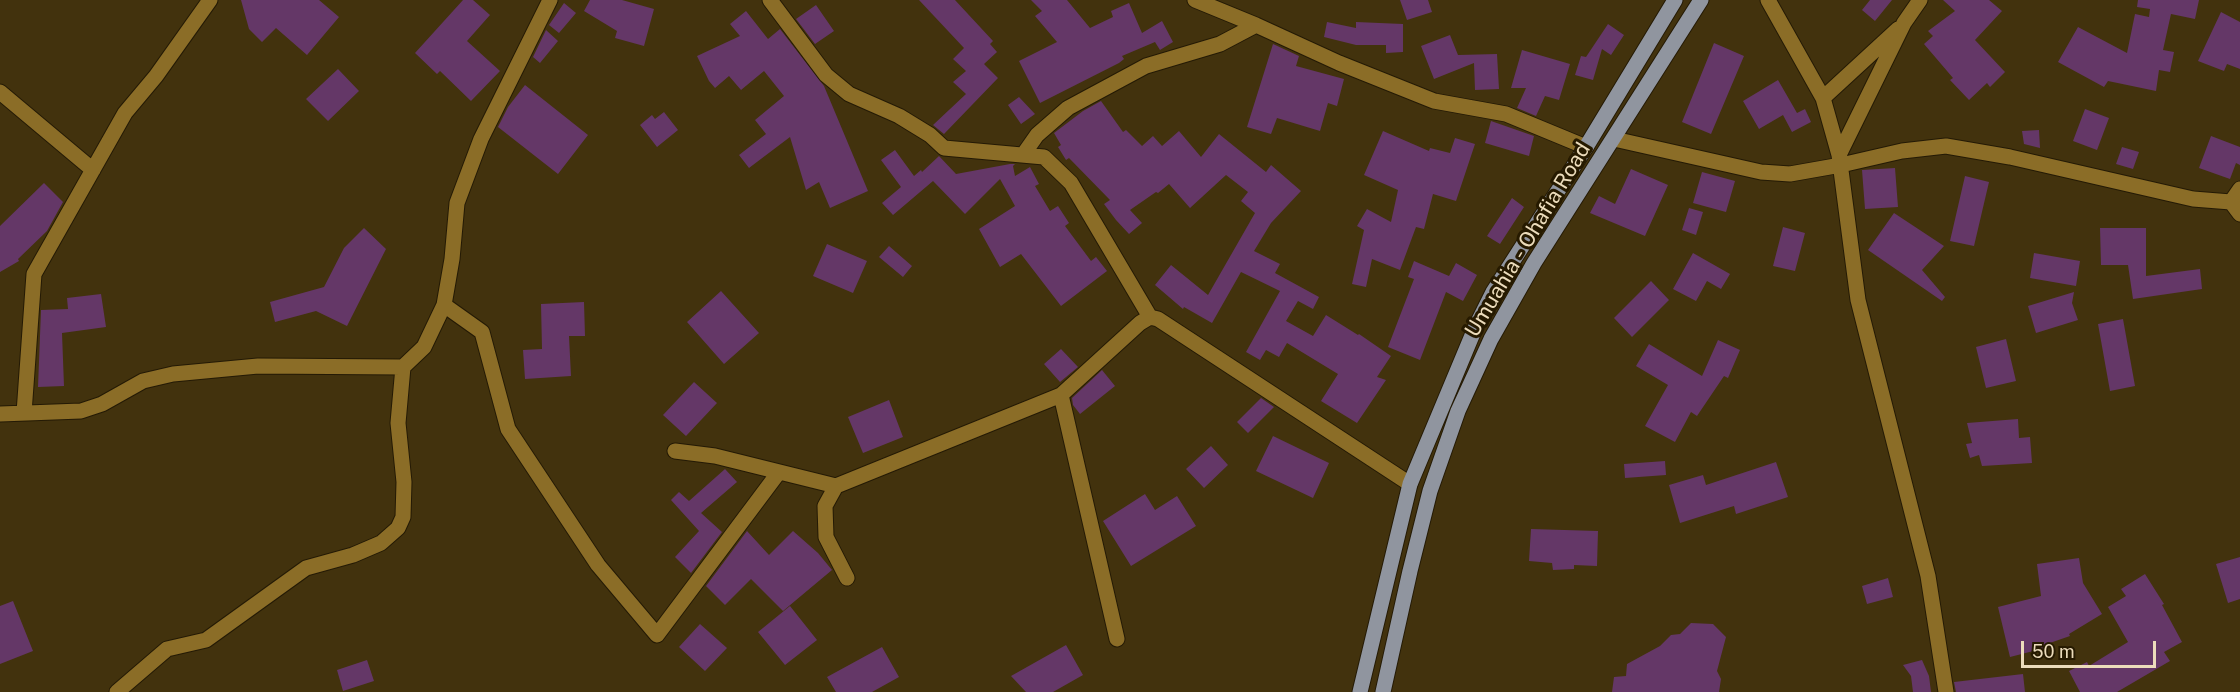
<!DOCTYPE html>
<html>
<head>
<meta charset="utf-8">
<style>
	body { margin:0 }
	#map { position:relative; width:2240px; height:692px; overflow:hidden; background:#42320d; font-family:"Public Sans",sans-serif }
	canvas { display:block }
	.scale { position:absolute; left:2021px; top:641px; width:135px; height:27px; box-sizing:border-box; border:3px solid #ecdcbb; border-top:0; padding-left:8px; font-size:18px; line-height:21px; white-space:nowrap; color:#ecdcbb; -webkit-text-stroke:4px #261a00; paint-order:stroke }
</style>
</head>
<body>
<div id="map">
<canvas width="2240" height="692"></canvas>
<div class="scale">50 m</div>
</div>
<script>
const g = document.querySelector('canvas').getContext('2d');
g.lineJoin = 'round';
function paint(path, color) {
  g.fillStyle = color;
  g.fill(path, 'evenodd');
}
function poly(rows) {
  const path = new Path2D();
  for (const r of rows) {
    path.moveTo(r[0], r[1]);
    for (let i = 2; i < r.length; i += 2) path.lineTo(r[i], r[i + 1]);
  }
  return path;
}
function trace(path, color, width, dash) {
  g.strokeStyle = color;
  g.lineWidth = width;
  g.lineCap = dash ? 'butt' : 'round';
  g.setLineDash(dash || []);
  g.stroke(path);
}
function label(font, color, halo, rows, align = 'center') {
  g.font = font + ' "Public Sans",sans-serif';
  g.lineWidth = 6;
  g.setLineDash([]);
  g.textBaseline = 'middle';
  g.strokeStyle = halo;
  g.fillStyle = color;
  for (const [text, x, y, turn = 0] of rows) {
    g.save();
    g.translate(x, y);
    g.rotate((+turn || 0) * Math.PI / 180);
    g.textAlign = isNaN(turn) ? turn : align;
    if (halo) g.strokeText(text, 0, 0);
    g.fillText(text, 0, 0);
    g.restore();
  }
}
paint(poly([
	[241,0,319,0,339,17,307,55,276,28,262,42,249,29],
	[463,0,473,0,490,15,467,41,500,71,471,101,440,71,437,74,415,53],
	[590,0,622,0,654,9,644,46,615,38,617,31,584,11],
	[919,0,955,0,993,41,990,44,997,52,984,64,998,78,944,134,933,125,966,94,953,82,966,71,953,59,964,48],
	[1031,0,1067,0,1090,28,1113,17,1111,11,1129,3,1142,33,1162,21,1173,42,1160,50,1155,42,1122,56,1124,59,1119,63,1040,103,1019,61,1057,42,1035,16,1042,11],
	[1400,0,1428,0,1432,12,1407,20],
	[1870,0,1892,0,1875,21,1862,10],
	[1943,0,1989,0,2002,11,1975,40,2005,72,1990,87,1987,83,1969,100,1950,80,1953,78,1924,44,1933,36,1928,31,1955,11],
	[2138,0,2199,0,2195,19,2171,14,2163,50,2174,52,2170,72,2159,70,2156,91,2108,81,2104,87,2058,62,2078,27,2127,53,2135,14,2149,17,2150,9,2137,7],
	[564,3,576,13,559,33,549,25],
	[816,5,834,31,815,44,796,19],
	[746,11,768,39,780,29,824,86,868,191,830,208,819,182,806,190,790,137,749,168,739,155,766,134,755,120,784,96,764,71,741,90,729,76,715,88,709,81,697,56,740,36,730,24],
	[2221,12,2240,22,2240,69,2227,64,2224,71,2198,61],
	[1327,22,1356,28,1356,22,1403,24,1403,52,1386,53,1386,45,1356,45,1324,37],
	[1608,24,1624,35,1611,55,1602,49,1593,80,1575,75,1581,56,1586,57],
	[546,30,558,41,540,63,533,57],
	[1450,35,1458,55,1497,54,1499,89,1475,90,1474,63,1434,79,1421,46],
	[1714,43,1744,56,1711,134,1682,122],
	[1273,44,1299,56,1296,66,1344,79,1337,106,1328,103,1320,131,1277,118,1271,134,1247,127],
	[1522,50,1570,64,1559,100,1545,96,1536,116,1517,108,1526,88,1511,88],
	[338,69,359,91,328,121,306,99],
	[1778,80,1797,113,1805,109,1811,122,1792,132,1783,115,1759,129,1743,101],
	[525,85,588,135,558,174,498,127,508,107],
	[1019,97,1035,114,1021,124,1008,105],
	[1101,101,1123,132,1126,130,1142,146,1153,136,1162,146,1179,131,1201,157,1219,134,1266,172,1271,165,1301,191,1271,223,1254,251,1280,264,1275,273,1319,297,1313,309,1298,301,1286,321,1313,336,1326,315,1358,335,1359,334,1391,356,1377,377,1386,380,1357,423,1321,401,1338,374,1287,343,1279,357,1266,350,1260,360,1246,352,1280,291,1241,272,1212,323,1184,307,1183,309,1155,285,1171,265,1208,295,1255,213,1241,201,1248,192,1226,175,1190,208,1169,184,1158,193,1156,192,1130,210,1142,223,1129,234,1116,220,1104,204,1110,200,1069,158,1066,160,1058,147,1061,145,1054,133,1083,111],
	[2085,109,2109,118,2097,150,2073,141],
	[664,112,678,130,657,147,640,125,652,115,655,119],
	[1491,121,1534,136,1529,156,1485,143],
	[2039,130,2040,148,2024,144,2022,131],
	[1383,131,1429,151,1430,148,1450,153,1455,138,1475,144,1456,201,1433,194,1424,229,1416,227,1400,270,1372,259,1366,287,1352,284,1364,230,1357,226,1367,209,1391,222,1398,190,1364,175],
	[2211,136,2240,147,2240,165,2236,163,2230,179,2199,168],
	[2122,147,2139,152,2133,169,2116,164],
	[895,150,914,176,921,170,922,172,939,156,956,174,1010,164,1015,164,1013,166,1015,176,1030,167,1039,184,1035,186,1050,211,1058,206,1069,223,1065,226,1091,261,1096,257,1107,271,1061,306,1021,254,1000,267,979,229,1015,206,1000,179,965,214,933,181,893,215,882,203,901,187,881,160],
	[1895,168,1898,207,1865,209,1862,170],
	[1631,169,1668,185,1645,236,1590,213,1599,196,1615,204],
	[1702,172,1735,181,1726,212,1693,203],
	[1965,176,1989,182,1974,246,1950,241],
	[44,183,63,202,47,231,18,259,19,261,0,272,0,226],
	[1512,198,1524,207,1500,244,1487,236],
	[1689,208,1703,212,1696,235,1682,230],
	[1894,213,1944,246,1922,270,1945,297,1942,301,1868,250],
	[1783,227,1805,233,1795,271,1773,266],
	[364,228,386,249,347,326,316,311,275,322,270,302,324,287,344,248],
	[2100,228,2146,228,2146,276,2200,269,2202,289,2133,299,2128,265,2101,265],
	[827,244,867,261,853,293,813,276],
	[889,246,912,266,903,277,879,257],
	[1693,253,1730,274,1721,289,1707,281,1696,301,1673,289],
	[2034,253,2080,261,2076,286,2030,278],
	[1414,261,1449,276,1456,263,1477,275,1463,301,1446,292,1420,360,1388,347,1414,279,1408,277],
	[1651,281,1669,300,1632,337,1614,318],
	[721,291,759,333,724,364,687,322],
	[2074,292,2072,303,2078,320,2036,333,2028,306],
	[101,294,106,327,62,333,64,386,38,387,41,310,68,309,67,298],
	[584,302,585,336,569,336,571,376,525,379,523,350,542,349,541,304],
	[2123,319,2135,386,2110,391,2098,324],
	[2006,339,2016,381,1986,388,1976,347],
	[1718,340,1740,350,1728,378,1724,376,1697,416,1691,412,1675,442,1645,426,1668,385,1636,366,1649,344,1702,376],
	[1061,349,1078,367,1060,382,1044,364],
	[1102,370,1115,386,1080,414,1073,405,1072,398],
	[694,382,717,403,686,436,663,415],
	[1261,398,1274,407,1248,433,1237,422],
	[889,400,903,437,863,453,848,417],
	[2018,419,2019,438,2030,437,2032,463,1982,466,1979,455,1970,458,1966,444,1972,443,1967,423],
	[1273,436,1329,463,1313,498,1256,471],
	[1211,446,1228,465,1204,488,1186,469],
	[1665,461,1666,475,1625,478,1624,464],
	[1776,462,1788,497,1736,514,1734,506,1680,523,1669,485,1703,475,1706,485],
	[725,469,737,482,701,513,722,532,691,573,675,557,699,531,671,500,679,492,689,501],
	[1145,494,1155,510,1177,496,1196,526,1131,566,1103,521],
	[1531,529,1598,531,1597,566,1574,565,1574,569,1553,570,1552,563,1529,561],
	[747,531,769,555,793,531,818,553,832,570,783,611,751,579,725,605,706,586],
	[2240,557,2240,599,2228,603,2216,564],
	[2079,558,2083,583,2102,614,2069,634,2070,636,2044,645,2045,648,2010,657,1998,607,2041,596,2037,564],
	[2145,574,2164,604,2162,605,2182,642,2164,652,2170,661,2117,692,2080,692,2069,671,2087,662,2089,666,2128,642,2108,607,2126,596,2121,589],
	[1888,578,1893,597,1867,604,1862,586],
	[13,601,33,651,0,664,0,606],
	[790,606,817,640,785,665,758,632],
	[1691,623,1713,624,1726,637,1717,671,1721,679,1719,692,1612,692,1614,677,1626,676,1627,664,1660,646,1671,635,1680,634],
	[700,624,727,648,705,671,679,647],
	[1066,645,1083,675,1053,692,1026,692,1011,676],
	[882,647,899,677,872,692,836,692,827,677],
	[367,660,374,681,343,691,337,670],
	[1922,660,1929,676,1931,692,1913,692,1911,676,1903,665],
	[2023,674,2025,692,1956,692,1954,682]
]), '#643767');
const minor = poly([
	[770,0,826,75,849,94,899,116,930,135,944,148,1044,157,1071,183,1150,317],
	[1195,0,1256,25,1339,63,1434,101,1506,114,1586,147],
	[1768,0,1823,98,1839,155,1858,300,1928,576,1946,692],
	[0,92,93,170],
	[1823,98,1898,29],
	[1614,139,1761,172,1790,174,1841,165,1902,151,1946,146,2010,157,2193,199,2231,202,2240,214],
	[1023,155,1037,135,1068,108,1146,66,1220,44,1256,25],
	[1839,155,1904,23,1920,0],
	[2231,202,2240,189],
	[444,305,482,332,508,429,598,565,657,635,779,472],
	[1061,395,1117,639],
	[24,413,34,274,125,113,156,76,210,0],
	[0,414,81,411,102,404,143,381,173,374,258,366,403,367,424,347,444,305,452,259,457,203,481,139,550,0],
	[675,451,715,456,836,486],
	[847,578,826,537,825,506,836,486,1061,395,1140,323,1150,317,1158,319,1410,484],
	[117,692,167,649,206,640,306,568,353,555,381,543,398,528,403,517,404,482,398,423,403,367]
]);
const major = poly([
	[1360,692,1410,484,1476,326,1493,292,1586,147,1675,0],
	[1383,692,1410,571,1430,491,1458,411,1491,339,1534,263,1701,0]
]);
trace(minor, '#241a05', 17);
trace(major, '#241a05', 17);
trace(minor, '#8b6d27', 15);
trace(major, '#90959f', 15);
label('21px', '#ecdcbb', '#261a00', [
	["Umuahia - Ohafia Road",1528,240,-59]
]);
</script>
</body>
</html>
